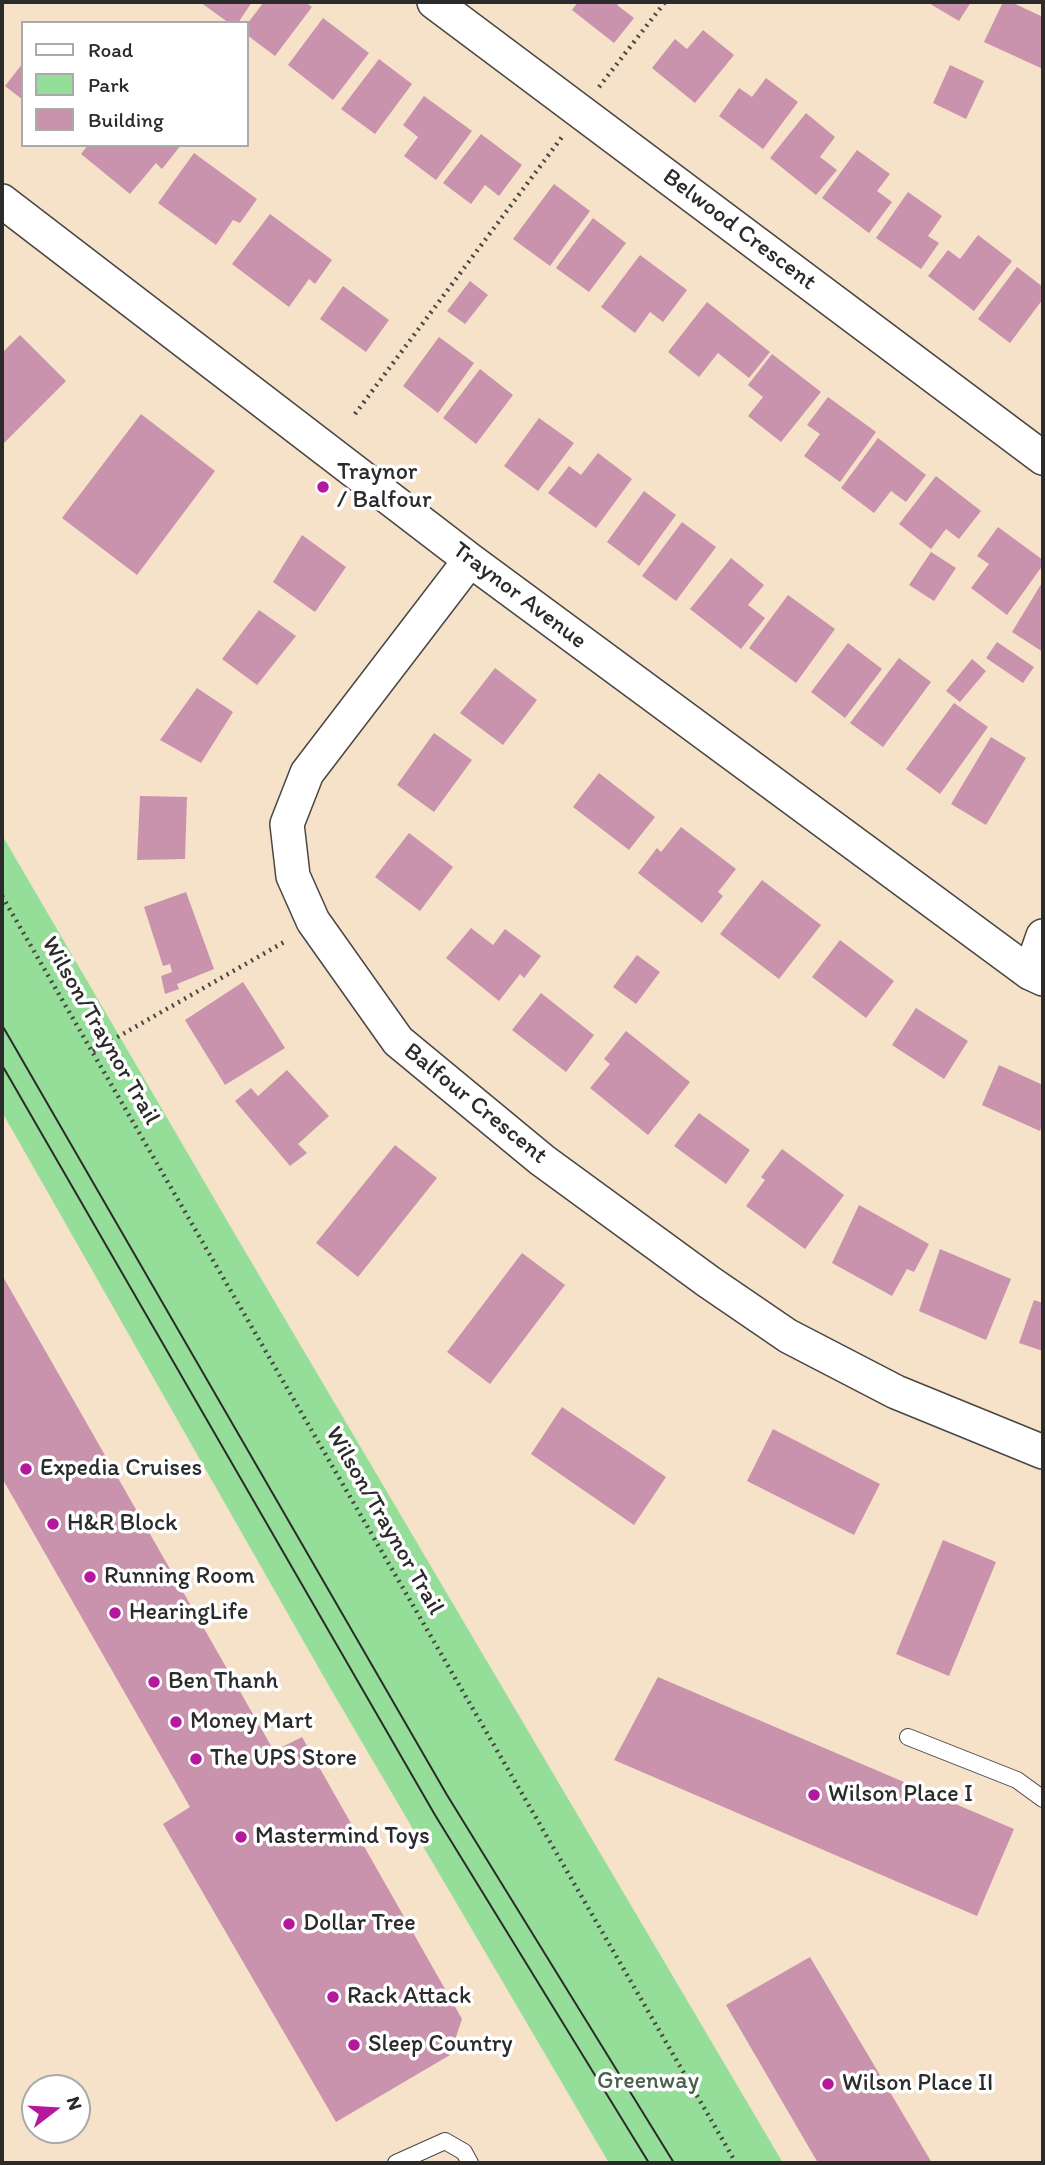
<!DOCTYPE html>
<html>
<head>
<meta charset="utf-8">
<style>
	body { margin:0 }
	#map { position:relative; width:1045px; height:2165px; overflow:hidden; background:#f6e1c9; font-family:Itim,sans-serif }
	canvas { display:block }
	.frame { position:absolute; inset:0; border:4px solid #2b2b2b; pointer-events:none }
	.legend { position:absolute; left:21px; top:21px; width:228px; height:126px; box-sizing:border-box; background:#fff; border:2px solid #aaa; margin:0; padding:9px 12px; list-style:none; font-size:21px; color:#2b2b2b }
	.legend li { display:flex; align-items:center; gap:14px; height:35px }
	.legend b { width:35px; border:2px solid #aaa }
	.north { position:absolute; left:21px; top:2074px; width:70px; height:70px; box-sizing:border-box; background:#fff; border:2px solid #aaa; border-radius:50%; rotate:73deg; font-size:19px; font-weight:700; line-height:28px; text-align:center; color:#2b2b2b }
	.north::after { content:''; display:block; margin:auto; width:24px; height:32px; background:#b5179e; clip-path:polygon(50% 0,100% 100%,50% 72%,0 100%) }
</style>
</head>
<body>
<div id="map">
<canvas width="1045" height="2165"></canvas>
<div class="frame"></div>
<ul class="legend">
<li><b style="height:9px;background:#fff"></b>Road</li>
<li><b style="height:19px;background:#95de9a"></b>Park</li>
<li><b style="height:19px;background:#c993ad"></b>Building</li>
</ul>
<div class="north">N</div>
</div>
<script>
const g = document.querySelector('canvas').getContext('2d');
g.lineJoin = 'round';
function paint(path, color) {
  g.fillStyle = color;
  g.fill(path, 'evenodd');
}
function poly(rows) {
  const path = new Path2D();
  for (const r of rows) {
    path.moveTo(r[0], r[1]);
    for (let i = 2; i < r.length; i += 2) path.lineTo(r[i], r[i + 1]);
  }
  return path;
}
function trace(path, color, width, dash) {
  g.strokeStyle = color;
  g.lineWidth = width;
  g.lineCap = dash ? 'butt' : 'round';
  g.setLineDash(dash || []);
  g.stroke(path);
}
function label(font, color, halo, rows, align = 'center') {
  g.font = font + ' Itim,sans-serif';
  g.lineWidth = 7;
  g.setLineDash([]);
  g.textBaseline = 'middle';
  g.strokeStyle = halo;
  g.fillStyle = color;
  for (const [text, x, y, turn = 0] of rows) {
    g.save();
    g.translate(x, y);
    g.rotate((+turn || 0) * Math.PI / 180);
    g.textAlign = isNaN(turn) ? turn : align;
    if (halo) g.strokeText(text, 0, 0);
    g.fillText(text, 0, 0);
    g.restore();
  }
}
paint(poly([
	[2,835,236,1236,783,2163,609,2163,329,1686,2,1112]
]), '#95de9a');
paint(poly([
	[200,2,252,2,238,23,229,23],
	[264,2,305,2,312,7,275,56,247,35,247,24],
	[578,2,620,2,617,5,634,18,614,43,572,10],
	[927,2,971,2,959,21],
	[1003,2,1011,2,1043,17,1043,69,984,42],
	[323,18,369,53,333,100,288,65],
	[703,30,734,55,695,103,652,68,675,39,687,49],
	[379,59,412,84,375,134,341,109],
	[23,63,23,100,5,86],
	[950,65,984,81,966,119,933,103],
	[766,78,798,102,763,149,719,116,739,88,752,97],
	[424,96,472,131,436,180,404,156,418,137,403,125],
	[806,113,835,137,820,157,837,170,816,195,770,158],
	[481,134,522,165,499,196,485,185,471,204,443,183],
	[88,145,181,145,162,169,156,163,130,194,81,154],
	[857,150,890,174,877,191,892,202,869,233,822,198],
	[194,153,257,199,240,223,233,220,216,245,158,203],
	[554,184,590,211,550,266,513,239],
	[908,192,942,216,928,236,939,243,921,269,876,238],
	[270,214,332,260,315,284,309,279,289,307,232,264],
	[593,218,626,243,589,292,556,268],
	[978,235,1012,261,974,311,928,276,948,250,960,259],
	[640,255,687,290,663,322,650,312,635,333,601,307],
	[1017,267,1043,287,1043,299,1010,343,978,319],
	[470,281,488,295,465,324,447,311],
	[343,286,389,320,366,352,320,319],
	[707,302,770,352,749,378,718,353,699,377,668,352],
	[20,335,66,381,2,445,2,353],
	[439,337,474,363,438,413,403,386],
	[772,354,821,392,781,442,748,416,763,397,748,385],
	[480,369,513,395,476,444,443,418],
	[828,397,876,432,840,482,804,456,820,434,807,425],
	[141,414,215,471,137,575,62,518],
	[539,418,574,443,538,491,504,466],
	[878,438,926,475,906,502,891,491,874,513,841,488],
	[598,453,632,479,596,528,548,493,569,466,581,475],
	[936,476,981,511,959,539,946,529,931,549,899,524],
	[644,491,676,515,639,566,607,542],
	[682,522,716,547,676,601,642,576],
	[998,527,1043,560,1043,565,1007,615,971,588,989,564,977,556],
	[302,535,346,567,315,612,273,582],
	[931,552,956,568,934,601,909,585],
	[731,558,764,585,748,605,765,618,741,649,690,609],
	[1043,581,1043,652,1012,632],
	[788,595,835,629,796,683,749,648],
	[259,610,296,636,257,685,222,659],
	[997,642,1034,667,1023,683,986,658],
	[848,643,882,669,845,718,811,692],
	[899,658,931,682,883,747,850,723],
	[972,659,986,671,960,702,946,691],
	[495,668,537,700,503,745,460,713],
	[197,688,233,712,201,763,160,740],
	[954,703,988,727,940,794,906,769],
	[434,733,472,760,434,812,397,785],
	[991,737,1026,758,986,825,951,804],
	[599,773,655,817,629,850,573,807],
	[140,796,187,797,185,859,137,860],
	[681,827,736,869,718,892,723,896,702,923,638,873,657,848,661,852],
	[409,833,453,867,420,911,375,877],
	[762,880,821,925,779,979,720,934],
	[186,892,214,969,177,984,179,989,165,994,161,976,172,972,170,964,163,966,144,907],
	[471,928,493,945,505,929,541,956,524,978,520,974,499,1001,446,958],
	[840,940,894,981,866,1018,812,977],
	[637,955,660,972,636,1004,613,987],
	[243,982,285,1048,225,1085,185,1020],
	[541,993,594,1035,566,1072,512,1030],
	[916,1008,968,1041,944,1079,892,1045],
	[626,1031,690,1082,648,1135,590,1088,610,1064,604,1059],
	[999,1065,1043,1085,1043,1122,1040,1131,982,1105],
	[287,1070,329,1116,298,1144,307,1153,290,1166,235,1101,251,1088,258,1096],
	[699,1113,750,1150,726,1184,674,1146],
	[395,1145,437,1178,358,1277,316,1243],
	[782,1149,844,1195,805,1249,746,1206,765,1180,761,1177],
	[859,1205,929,1244,914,1272,907,1269,892,1296,832,1263],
	[940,1249,1011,1279,986,1340,919,1311],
	[522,1253,565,1285,490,1384,447,1352],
	[2,1275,274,1751,302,1737,462,2019,450,2055,336,2122,163,1824,190,1807,2,1478],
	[1034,1300,1043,1303,1043,1351,1019,1343],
	[562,1407,666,1477,634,1525,531,1454],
	[773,1429,880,1484,854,1535,747,1481],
	[943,1540,996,1562,949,1676,896,1654],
	[658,1677,1014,1829,977,1916,614,1760],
	[810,1957,932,2163,818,2163,726,2005]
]), '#c993ad');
const service = poly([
	[908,1737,1017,1780,1043,1799],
	[396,2163,445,2141,464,2152,470,2163]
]);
const minor = poly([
	[434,2,1043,458],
	[2,201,470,560,1030,973,1043,979],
	[470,560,307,773,287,824,293,876,313,921,398,1041,542,1160,709,1282,788,1336,896,1392,1043,1452],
	[1030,973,1043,936]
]);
trace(service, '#494643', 18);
trace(minor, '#494643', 36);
trace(poly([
	[599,87,665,2],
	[355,414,562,137],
	[2,896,736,2163],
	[93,1051,286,941]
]), '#494643', 4.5, [2, 5]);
trace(service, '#fff', 16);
trace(minor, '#fff', 33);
trace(poly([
	[2,1025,447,1795,674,2163],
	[2,1065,435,1815,649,2163]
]), '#2b2b2b', 2);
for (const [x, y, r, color] of [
	[323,487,7,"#b5179e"],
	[26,1469,7,"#b5179e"],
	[53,1524,7,"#b5179e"],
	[90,1577,7,"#b5179e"],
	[115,1613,7,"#b5179e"],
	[154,1682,7,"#b5179e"],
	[176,1722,7,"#b5179e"],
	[196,1759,7,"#b5179e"],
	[814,1795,7,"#b5179e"],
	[241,1837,7,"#b5179e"],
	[289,1924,7,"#b5179e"],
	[333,1997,7,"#b5179e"],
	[354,2045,7,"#b5179e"],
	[828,2084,7,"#b5179e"]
]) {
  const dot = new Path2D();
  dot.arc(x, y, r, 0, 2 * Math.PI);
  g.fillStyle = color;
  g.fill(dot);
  trace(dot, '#fff', 2.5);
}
label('24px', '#2b2b2b', '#fff', [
	["Belwood Crescent",739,230,37],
	["Traynor Avenue",519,596,37],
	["Wilson/Traynor Trail",100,1031,60],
	["Balfour Crescent",475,1104,39],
	["Wilson/Traynor Trail",384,1521,60]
]);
label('24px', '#2b2b2b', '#fff', [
	["Traynor",337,473],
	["/ Balfour",337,501],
	["Expedia Cruises",40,1469],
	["H&R Block",67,1524],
	["Running Room",104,1577],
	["HearingLife",129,1613],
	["Ben Thanh",168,1682],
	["Money Mart",190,1722],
	["The UPS Store",210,1759],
	["Wilson Place I",828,1795],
	["Mastermind Toys",255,1837],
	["Dollar Tree",303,1924],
	["Rack Attack",347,1997],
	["Sleep Country",368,2045],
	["Wilson Place II",842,2084]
], 'left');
label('24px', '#4b614c', '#fff', [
	["Greenway",648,2082]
]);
</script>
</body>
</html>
